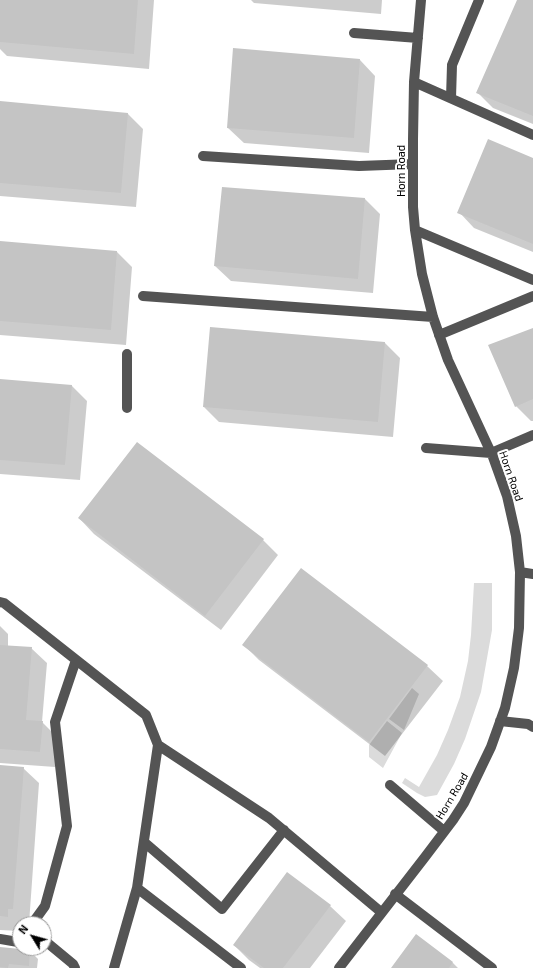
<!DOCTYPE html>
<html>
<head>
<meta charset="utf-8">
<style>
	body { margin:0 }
	#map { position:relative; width:533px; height:968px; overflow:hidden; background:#fff; font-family:"Exo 2",sans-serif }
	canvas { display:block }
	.north { position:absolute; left:12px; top:916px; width:40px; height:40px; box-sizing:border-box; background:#fff; border:1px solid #999; border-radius:50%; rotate:307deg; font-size:11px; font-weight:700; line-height:16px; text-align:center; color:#000 }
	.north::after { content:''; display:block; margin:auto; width:14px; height:18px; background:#000; clip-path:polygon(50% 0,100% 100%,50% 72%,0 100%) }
</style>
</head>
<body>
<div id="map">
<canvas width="533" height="968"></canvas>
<div class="north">N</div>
</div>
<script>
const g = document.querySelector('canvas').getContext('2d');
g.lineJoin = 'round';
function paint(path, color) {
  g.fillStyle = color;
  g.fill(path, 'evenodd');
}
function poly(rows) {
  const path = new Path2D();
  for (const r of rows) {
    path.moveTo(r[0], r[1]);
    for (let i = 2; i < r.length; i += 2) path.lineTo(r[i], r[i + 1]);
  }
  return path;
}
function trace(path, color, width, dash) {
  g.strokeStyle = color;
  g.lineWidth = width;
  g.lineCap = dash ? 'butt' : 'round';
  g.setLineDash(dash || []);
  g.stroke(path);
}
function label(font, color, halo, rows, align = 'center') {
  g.font = font + ' "Exo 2",sans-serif';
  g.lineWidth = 4;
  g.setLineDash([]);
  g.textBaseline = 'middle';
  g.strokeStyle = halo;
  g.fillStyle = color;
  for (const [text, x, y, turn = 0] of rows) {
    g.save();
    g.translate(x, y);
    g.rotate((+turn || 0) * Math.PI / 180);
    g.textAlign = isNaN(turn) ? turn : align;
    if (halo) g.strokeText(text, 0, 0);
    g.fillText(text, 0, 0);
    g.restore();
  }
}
paint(poly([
	[474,583,492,583,492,630,481,692,465,739,454,764,437,795,425,797,417,793,402,783,405,778,419,787,437,755,448,730,460,697,468,661,471,635],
	[412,688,419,694,404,730,389,719],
	[387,721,402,733,383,768,369,757,369,745]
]), '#dbdbdb');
paint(poly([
	[0,0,154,0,149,69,7,56,0,49],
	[251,0,382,0,381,14,254,3],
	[518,0,533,0,533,124,493,108,477,92],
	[360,60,375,76,369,153,244,143,228,128],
	[0,102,128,114,143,129,136,207,0,196],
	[533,159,533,252,474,228,459,212],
	[365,199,380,214,373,293,231,281,215,266],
	[0,242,117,252,132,267,126,345,0,335],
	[211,328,385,343,400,358,393,437,219,422,204,407],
	[533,329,533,421,531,421,516,406],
	[0,380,72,386,87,401,80,480,0,474],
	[79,518,263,540,278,555,221,630,94,534],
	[301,570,427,666,443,681,385,756,259,660,244,645],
	[0,626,8,634,8,646,31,648,47,663,42,722,58,738,55,767,0,763],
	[0,766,23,768,39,783,29,924,20,924,20,931,0,930],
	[330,906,346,921,310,968,260,968,249,960,234,945],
	[416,936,453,963,458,968,392,968],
	[0,948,30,951,38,959,37,968,0,968]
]), '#0003');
paint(poly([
	[0,0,138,0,134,54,0,42],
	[517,0,533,0,533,116,476,93],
	[233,48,360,59,354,138,227,128],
	[0,101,128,113,121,193,0,183],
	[488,139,533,158,533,244,457,213],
	[222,187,365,198,358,279,214,266],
	[0,241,117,251,111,330,0,321],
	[210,327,385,342,378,422,203,407],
	[533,328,533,399,515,407,488,345],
	[0,379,72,385,65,465,0,460],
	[137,442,264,539,205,616,78,518],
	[301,568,428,665,369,742,242,645],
	[0,645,32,647,26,720,43,721,40,752,0,749],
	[0,765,24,767,13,909,8,909,8,917,0,916],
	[287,872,331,905,283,968,264,968,233,945],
	[416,934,453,962,449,968,391,968],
	[0,947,30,950,29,966,9,964,8,968,0,967]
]), '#c4c4c4');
trace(poly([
	[354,33,418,38],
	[414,82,533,135],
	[451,98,452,65,479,0],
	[203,156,359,166,413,164],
	[415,230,533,280],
	[143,296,433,317],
	[439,335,533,296],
	[127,354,127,408],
	[426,448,491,453,533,435],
	[520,572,533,574],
	[0,602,4,603,146,715,158,745,269,818,381,912],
	[500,721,528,724,533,727],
	[390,785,444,831],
	[144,842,222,909,284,830],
	[137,888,241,968],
	[395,894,492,968],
	[32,924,45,906,67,826,55,722,76,660],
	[0,939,18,942,20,940],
	[44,940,73,964,75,968],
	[114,968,137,888,158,745],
	[339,968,425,857,453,820,464,803,491,747,505,708,514,668,519,628,520,572,516,536,507,496,493,457,448,360,433,317,422,274,415,230,413,207,413,139,414,82,421,0]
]), '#545454', 10);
label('11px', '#000', '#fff', [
	["Horn Road",401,171,-90],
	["Horn Road",511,476,71],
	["Horn Road",452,796,-59]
]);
</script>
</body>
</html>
